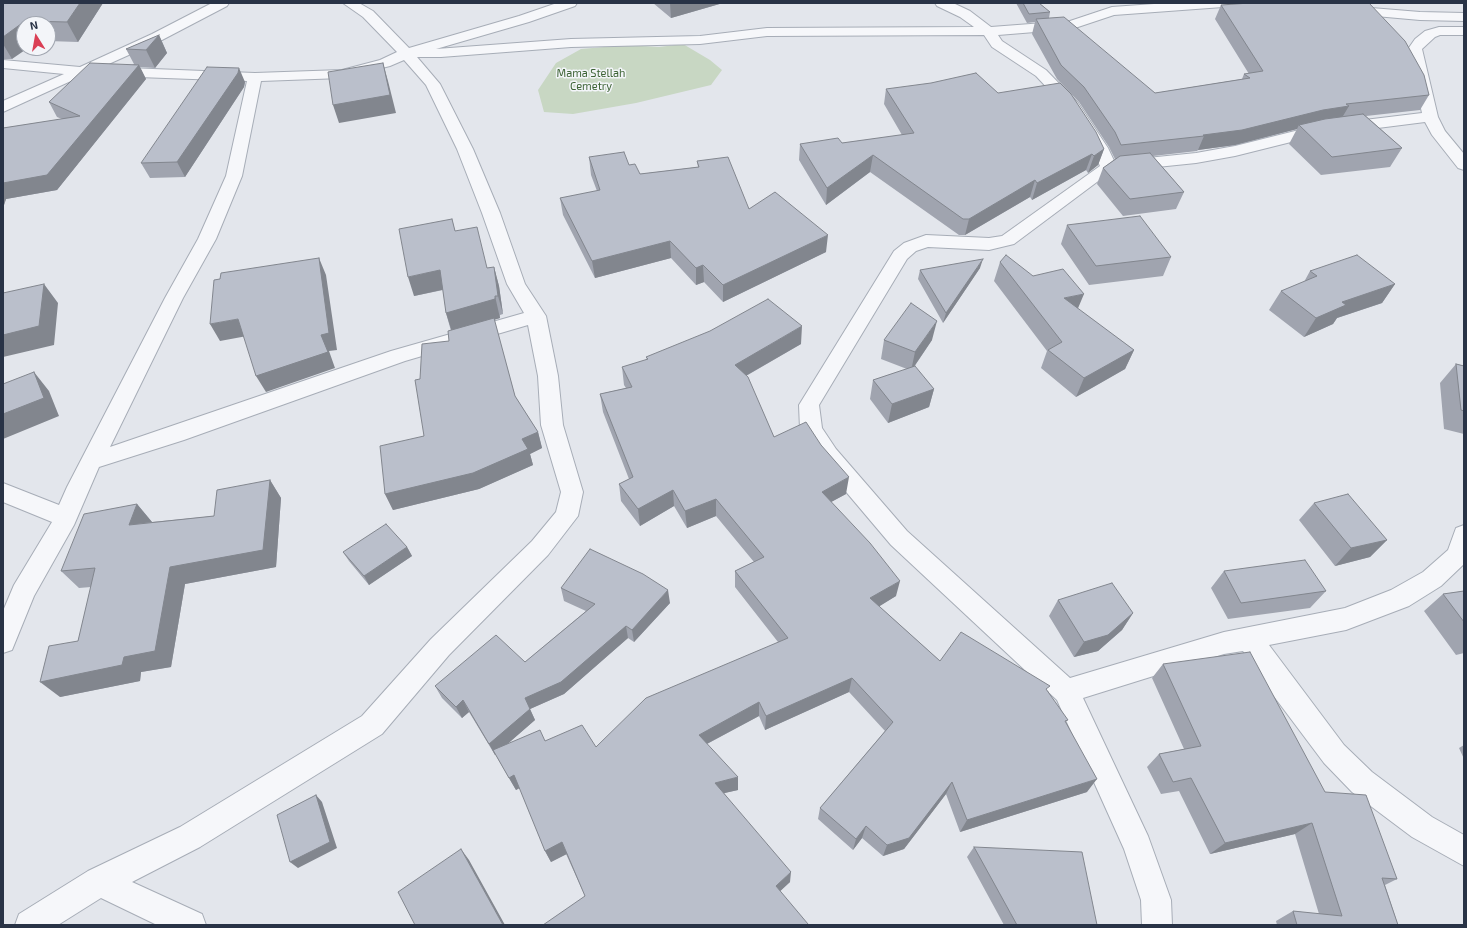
<!DOCTYPE html>
<html>
<head>
<meta charset="utf-8">
<style>
	body { margin:0 }
	#map { position:relative; width:1467px; height:928px; overflow:hidden; background:#e3e6ec; font-family:"Exo 2",sans-serif }
	canvas { display:block }
	.frame { position:absolute; inset:0; border:4px solid #293346; pointer-events:none }
	.north { position:absolute; left:16px; top:16px; width:40px; height:40px; box-sizing:border-box; background:#f3f5f9; border:1px solid #a2a7b1; border-radius:50%; rotate:349deg; font-size:11px; font-weight:700; line-height:16px; text-align:center; color:#293346 }
	.north::after { content:''; display:block; margin:auto; width:14px; height:18px; background:#da3f55; clip-path:polygon(50% 0,100% 100%,50% 72%,0 100%) }
</style>
</head>
<body>
<div id="map">
<canvas width="1467" height="928"></canvas>
<div class="frame"></div>
<div class="north">N</div>
</div>
<script>
const g = document.querySelector('canvas').getContext('2d');
g.lineJoin = 'round';
function paint(path, color) {
  g.fillStyle = color;
  g.fill(path, 'evenodd');
}
function poly(rows) {
  const path = new Path2D();
  for (const r of rows) {
    path.moveTo(r[0], r[1]);
    for (let i = 2; i < r.length; i += 2) path.lineTo(r[i], r[i + 1]);
  }
  return path;
}
function trace(path, color, width, dash) {
  g.strokeStyle = color;
  g.lineWidth = width;
  g.lineCap = dash ? 'butt' : 'round';
  g.setLineDash(dash || []);
  g.stroke(path);
}
function label(font, color, halo, rows, align = 'center') {
  g.font = font + ' "Exo 2",sans-serif';
  g.lineWidth = 3;
  g.setLineDash([]);
  g.textBaseline = 'middle';
  g.strokeStyle = halo;
  g.fillStyle = color;
  for (const [text, x, y, turn = 0] of rows) {
    g.save();
    g.translate(x, y);
    g.rotate((+turn || 0) * Math.PI / 180);
    g.textAlign = isNaN(turn) ? turn : align;
    if (halo) g.strokeText(text, 0, 0);
    g.fillText(text, 0, 0);
    g.restore();
  }
}
paint(poly([
	[683,44,710,60,722,70,711,85,636,103,573,114,544,112,538,90,556,63,581,49,627,45,659,47]
]), '#c8d7c3');
const minor = poly([
	[212,3,229,3,227,6,162,40,102,67,255,73,342,70,380,60,397,52,363,17,343,3,359,3,373,11,409,48,519,16,557,3,577,3,575,6,529,22,436,49,571,39,700,36,767,28,974,27,960,17,937,6,935,3,953,3,970,11,991,27,1070,21,1112,7,1168,3,1230,3,1223,7,1114,15,1072,29,998,35,1002,41,1046,70,1078,103,1108,148,1117,167,1014,244,989,250,928,247,916,251,907,259,819,405,822,428,836,449,907,531,1070,678,1224,632,1345,608,1391,590,1423,572,1448,550,1456,528,1464,525,1464,564,1441,586,1409,606,1346,630,1269,645,1344,745,1372,772,1432,817,1464,835,1464,866,1412,837,1352,792,1324,763,1273,695,1243,651,1224,654,1083,698,1148,836,1171,900,1172,925,1142,925,1141,900,1124,849,1057,700,891,545,820,461,800,429,799,405,894,251,904,243,926,235,989,238,1002,236,1100,166,1092,148,1067,109,1036,76,992,47,984,35,767,36,700,44,571,47,441,57,417,57,440,84,473,149,500,213,525,284,546,316,558,376,563,425,583,492,578,516,548,555,449,655,382,734,200,847,132,882,202,914,206,925,157,925,101,898,58,925,15,925,19,914,88,871,180,827,362,716,431,639,532,541,556,512,561,492,541,425,538,376,528,325,405,361,184,440,99,467,74,525,34,596,12,650,3,653,3,611,14,585,52,522,3,502,3,483,59,505,67,487,165,298,198,239,226,176,247,81,84,75,3,112,3,101,64,74,3,68,3,60,80,67,152,34,212,3],
	[404,60,426,85,457,149,482,213,507,284,524,313,391,351,110,447,183,298,216,239,242,176,261,81,342,78,390,66,404,60],
	[1347,6,1420,12,1464,13,1464,21,1420,20,1342,13,1340,10,1342,7,1347,6],
	[1439,27,1464,27,1464,35,1440,35,1435,37,1422,49,1438,117,1445,131,1464,154,1464,170,1458,168,1432,135,1425,122,1315,136,1235,156,1196,163,1128,170,1122,168,1120,165,1122,162,1128,160,1196,153,1235,146,1315,126,1422,113,1408,49,1415,39,1425,31,1439,27]
]);
trace(minor, '#a7adb7', 2);
paint(minor, '#f6f7fa');
paint(poly([
	[3,3,103,3,78,42,48,41,48,24,24,24,12,59,3,59],
	[653,3,723,3,671,18],
	[1016,3,1039,3,1050,12,1049,18,1155,93,1242,79,1244,74,1249,74,1215,19,1221,5,1238,4,1237,3,1369,3,1429,95,1420,110,1366,116,1402,148,1390,167,1321,175,1289,144,1297,129,1235,145,1198,150,1197,151,1153,156,1184,192,1176,209,1123,216,1097,184,1103,168,1115,159,1109,147,1079,102,1057,79,1032,34,1035,22,1027,23],
	[159,35,167,53,155,68,140,67,146,79,57,190,6,199,4,205,3,128,62,119,57,117,49,102,134,64,126,49],
	[245,82,244,87,185,177,150,178,141,163],
	[886,89,998,93,1104,149,1098,165,1088,173,1086,170,1032,200,1030,197,965,235,959,235,870,172,826,205,799,160,800,144,842,143,902,135,884,104],
	[589,157,629,165,640,174,698,167,697,161,749,209,826,252,723,302,704,282,696,285,671,258,595,278,563,215,560,198,597,191,591,175],
	[452,219,455,231,487,268,494,267,499,286,503,314,500,315,500,318,494,320,515,396,538,432,542,448,530,454,533,465,479,489,393,510,385,494,424,436,420,379,449,341,451,331,446,313,443,290,414,296],
	[1067,225,1171,257,1163,276,1089,285,1061,244],
	[1000,262,1078,309,1134,350,1125,369,1076,397,1041,368,1047,351,994,281],
	[980,268,943,323,918,279,920,270],
	[1310,271,1395,284,1382,303,1337,318,1333,324,1304,337,1269,310,1281,291,1304,282],
	[884,340,932,340,914,367,934,389,929,407,888,423,870,399,873,380,907,369,881,359],
	[801,344,746,376,774,437,846,494,831,502,896,596,879,606,940,661,1048,691,1066,723,1087,792,960,832,946,794,904,849,883,856,862,838,853,850,818,819,820,808,885,731,849,692,765,730,759,716,707,744,738,790,724,793,790,882,780,891,585,896,566,854,551,862,545,851,520,788,516,790,495,754,495,755,469,712,462,718,442,698,435,686,525,662,586,611,564,601,561,588,670,603,634,642,628,638,564,694,530,709,535,720,507,744,545,741,596,747,778,642,735,587,735,571,754,562,716,516,687,528,674,506,640,526,621,501,619,484,629,479,603,412,600,394,626,388,624,385,622,367,647,360,646,357],
	[1456,364,1464,366,1464,434,1444,429,1440,383],
	[270,480,281,498,276,567,185,584,171,667,141,672,140,681,60,697,78,641,91,587,79,588,61,571,137,504,152,522,214,516],
	[1314,503,1387,540,1370,557,1335,566,1299,520],
	[407,547,412,556,369,585,349,561,343,552],
	[1224,571,1326,591,1310,608,1228,619,1211,588],
	[1464,591,1464,653,1456,655,1424,611,1443,594],
	[1058,600,1133,613,1122,630,1098,651,1074,657,1049,616],
	[1163,664,1325,792,1397,879,1385,885,1398,925,1277,925,1276,921,1293,911,1319,914,1295,834,1210,854,1179,791,1161,794,1147,767,1159,754,1184,749,1152,678],
	[1464,745,1464,759,1459,748],
	[974,847,1097,925,1004,925,967,857]
]), '#a0a4af');
paint(poly([
	[80,3,103,3,78,42,67,22],
	[670,3,723,3,671,18],
	[25,21,27,24,24,24,24,48,28,48,12,59,3,44,3,37],
	[159,35,167,53,155,68,146,50],
	[383,63,388,81,396,113,339,123,333,105],
	[139,65,146,79,57,190,6,199,4,205,3,205,3,183],
	[239,68,245,82,244,87,185,177,177,162],
	[1349,106,1340,121,1299,125,1297,129,1235,145,1198,150,1204,136,1203,135,1323,110],
	[1104,149,1098,165,1088,173,1094,156],
	[1092,154,1086,170,1032,200,1037,183],
	[873,155,870,172,826,205,827,188],
	[1035,180,1030,197,965,235,969,219],
	[828,235,826,252,723,302,723,285],
	[670,241,671,258,595,278,592,261],
	[319,258,326,275,337,350,329,351,335,368,266,392,256,376,321,335],
	[983,259,980,268,943,323,946,313],
	[703,265,704,282,696,285,696,268],
	[494,267,499,286,503,314,498,296],
	[440,270,446,289,414,296,408,277],
	[44,284,58,303,54,345,3,357,3,335],
	[1395,284,1382,303,1337,318,1333,324,1304,337,1316,318,1342,302],
	[1084,294,1076,313,1064,298],
	[495,296,500,318,452,332,446,313],
	[238,319,247,336,220,341,210,324],
	[937,321,932,340,911,371,915,352],
	[802,326,801,344,735,382,735,365],
	[1134,350,1125,369,1076,397,1084,378],
	[34,372,49,391,59,416,3,439,3,414],
	[934,389,929,407,888,423,892,404],
	[538,432,542,448,530,454,533,465,479,489,393,510,385,494],
	[849,477,846,494,820,508,822,492],
	[270,480,281,498,276,567,185,584,171,667,141,672,140,681,60,697,40,682,124,657,170,567],
	[673,490,674,506,640,526,638,509],
	[716,499,716,516,687,528,685,511],
	[137,504,152,522,129,525],
	[1387,540,1370,557,1335,566,1351,548],
	[407,547,412,556,369,585,364,576],
	[900,581,896,596,867,614,870,598],
	[668,590,670,603,634,642,632,630],
	[1133,613,1122,630,1098,651,1074,657,1084,642],
	[626,626,628,638,564,694,530,709,535,720,495,755,489,744,525,698],
	[852,678,849,692,765,730,766,716],
	[463,700,469,712,462,718,456,707],
	[759,702,759,716,699,748,699,735],
	[514,775,521,787,516,790,509,778],
	[738,777,738,790,716,795,715,783],
	[1097,779,1087,792,960,832,967,820],
	[952,782,946,794,904,849,883,856,887,845],
	[316,795,322,802,337,848,298,868,290,862],
	[1312,823,1295,834,1210,854,1225,843],
	[866,826,862,838,853,850,856,839],
	[562,842,567,854,551,862,545,851],
	[461,849,469,860,505,925,503,925],
	[791,872,790,882,775,896,776,886]
]), '#82868e');
const building = poly([
	[3,3,80,3,67,22,25,21,3,37,3,3],
	[1023,3,1039,3,1050,12,1029,14,1023,3],
	[1250,3,1369,3,1405,41,1424,75,1429,95,1346,104,1349,106,1323,110,1242,130,1203,135,1204,136,1121,145,1115,132,1084,87,1061,65,1036,19,1064,17,1155,93,1250,78,1244,74,1263,71,1221,5,1250,3],
	[159,35,146,50,126,49,159,35],
	[90,63,139,65,47,175,3,183,3,128,80,116,49,102,90,63],
	[383,63,390,95,333,105,328,72,383,63],
	[207,67,239,68,238,73,177,162,141,163,207,67],
	[976,73,998,93,1060,83,1071,94,1096,132,1104,149,1094,156,1092,154,1037,183,1035,180,969,219,963,219,873,155,827,188,800,144,838,138,842,143,914,133,886,89,931,83,976,73],
	[1363,114,1402,148,1332,157,1299,125,1325,119,1363,114],
	[624,152,629,165,635,164,640,174,699,167,697,161,728,157,749,209,775,192,828,235,723,285,703,265,696,268,670,241,592,261,560,198,600,190,589,157,624,152],
	[1150,153,1184,192,1130,199,1103,168,1120,156,1150,153],
	[1140,216,1171,257,1096,266,1067,225,1140,216],
	[452,219,455,231,477,227,487,268,494,267,498,296,495,296,495,299,446,313,440,270,408,277,399,229,452,219],
	[1006,255,1033,276,1063,269,1084,294,1064,298,1134,350,1084,378,1048,350,1062,342,1000,262,1006,255],
	[1357,255,1395,284,1342,302,1346,305,1316,318,1281,291,1317,276,1310,271,1357,255],
	[319,258,329,333,321,335,328,352,256,376,238,319,210,324,214,280,220,279,221,273,319,258],
	[983,259,946,313,920,270,983,259],
	[44,284,39,326,3,335,3,293,44,284],
	[768,299,802,326,735,365,748,377,774,437,806,422,821,445,849,477,822,492,870,543,900,581,870,598,940,661,961,632,1050,686,1046,689,1068,720,1065,721,1097,779,967,820,952,782,909,838,887,845,866,826,856,839,820,808,893,722,852,678,766,716,759,702,699,735,738,777,715,783,791,872,776,886,808,924,807,925,543,925,585,896,562,842,545,851,514,775,509,778,493,750,540,730,545,741,582,725,596,747,646,698,788,638,735,571,764,557,716,499,685,511,673,490,638,509,619,484,633,477,600,394,632,387,622,367,648,359,646,357,710,331,768,299],
	[911,303,937,321,915,352,884,340,911,303],
	[494,318,515,396,538,432,522,439,528,449,473,473,385,494,380,446,424,436,415,380,420,379,422,344,449,341,448,331,494,318],
	[1456,364,1464,366,1464,411,1461,410,1456,364],
	[915,366,934,389,892,404,873,380,915,366],
	[34,372,44,398,3,414,3,384,34,372],
	[270,480,263,550,170,567,155,651,124,657,122,665,40,682,49,646,78,641,95,568,61,571,84,514,137,504,129,525,214,516,217,490,270,480],
	[1348,494,1387,540,1351,548,1314,503,1348,494],
	[386,524,407,547,364,576,343,552,386,524],
	[590,549,643,574,668,590,632,630,626,626,561,682,525,698,530,709,489,744,463,700,456,707,435,686,496,635,525,662,595,604,561,588,590,549],
	[1305,560,1326,591,1241,603,1224,571,1305,560],
	[1112,583,1133,613,1108,635,1084,642,1058,600,1112,583],
	[1464,591,1464,622,1443,594,1464,591],
	[1250,652,1325,792,1366,795,1397,879,1382,878,1398,925,1297,925,1293,911,1342,916,1312,823,1225,843,1191,778,1173,782,1159,754,1201,746,1163,664,1250,652],
	[316,795,330,842,290,862,277,815,316,795],
	[974,847,1082,852,1097,925,1017,925,974,847],
	[461,849,503,925,415,925,398,892,461,849]
]);
paint(building, '#babfcb');
trace(building, '#82868e', 1);
label('11px', '#3d6335', '#f3f5f9', [
	["Mama Stellah",591,73],
	["Cemetry",591,86]
]);
</script>
</body>
</html>
